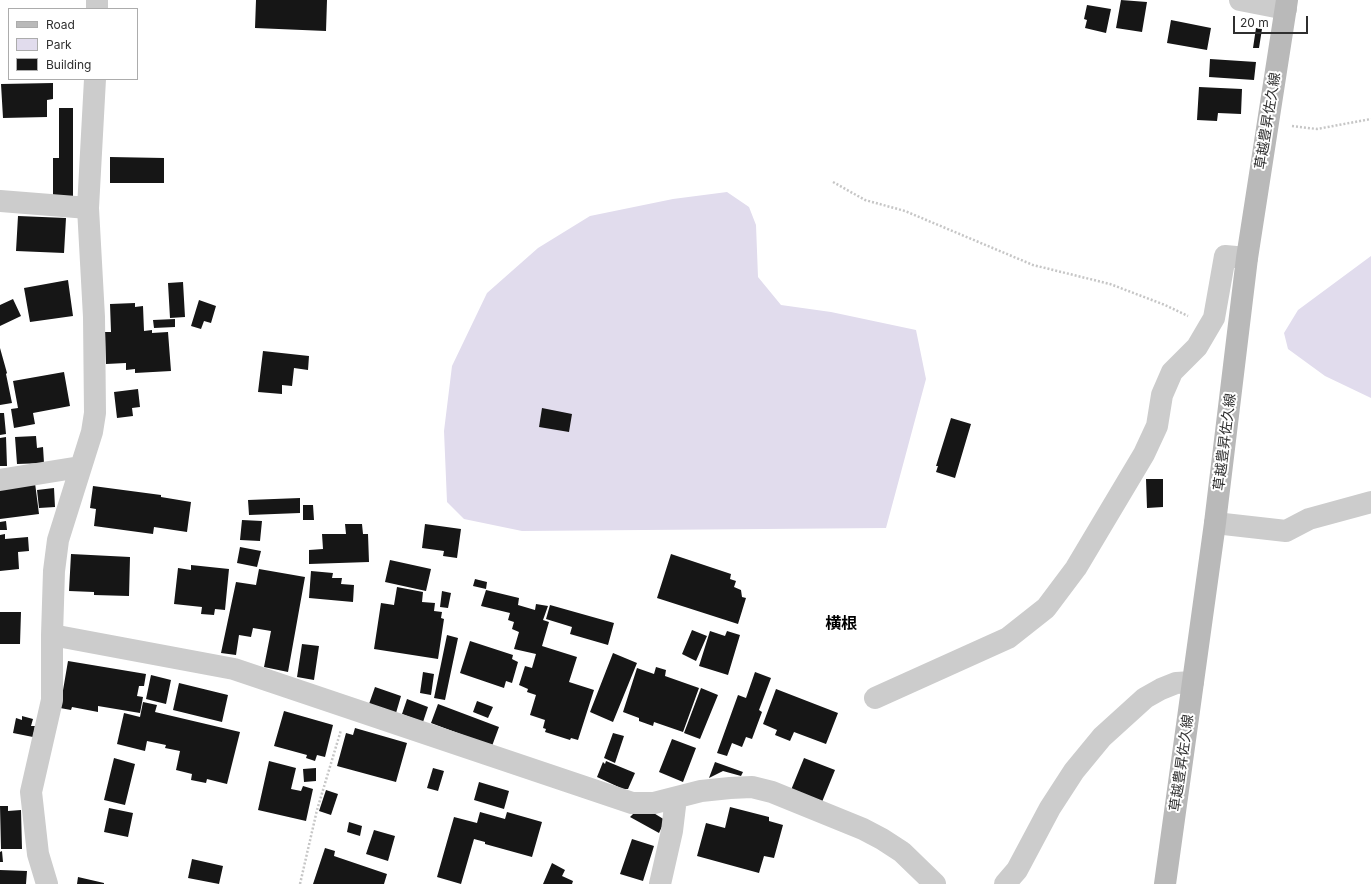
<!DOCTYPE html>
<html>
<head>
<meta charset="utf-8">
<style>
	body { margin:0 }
	#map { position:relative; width:1371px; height:884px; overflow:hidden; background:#fff; font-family:Inter,sans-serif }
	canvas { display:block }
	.legend { position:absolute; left:8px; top:8px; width:130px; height:72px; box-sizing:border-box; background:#fff; border:1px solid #acacac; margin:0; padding:5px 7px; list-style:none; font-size:12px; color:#2f2f2f }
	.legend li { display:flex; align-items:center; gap:8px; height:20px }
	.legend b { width:20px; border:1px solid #acacac }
	.scale { position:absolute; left:1233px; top:16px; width:75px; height:18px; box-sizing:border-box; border:2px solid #2f2f2f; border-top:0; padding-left:5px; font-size:12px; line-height:14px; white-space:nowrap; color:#2f2f2f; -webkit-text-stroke:3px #fff; paint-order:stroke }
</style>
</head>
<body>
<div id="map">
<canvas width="1371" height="884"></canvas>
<ul class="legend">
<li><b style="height:5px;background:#b9b9b9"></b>Road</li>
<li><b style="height:11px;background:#e1dced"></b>Park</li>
<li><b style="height:11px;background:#161616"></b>Building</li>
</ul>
<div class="scale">20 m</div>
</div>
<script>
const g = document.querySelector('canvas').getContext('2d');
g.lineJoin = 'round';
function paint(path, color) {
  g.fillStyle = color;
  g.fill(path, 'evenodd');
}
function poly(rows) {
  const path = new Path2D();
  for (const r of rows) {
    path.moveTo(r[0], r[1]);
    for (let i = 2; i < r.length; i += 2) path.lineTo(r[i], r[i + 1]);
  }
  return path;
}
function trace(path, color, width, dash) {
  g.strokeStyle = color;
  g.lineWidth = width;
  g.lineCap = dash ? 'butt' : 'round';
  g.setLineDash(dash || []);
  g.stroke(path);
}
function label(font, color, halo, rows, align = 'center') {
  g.font = font + ' Inter,"Noto Sans JP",sans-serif';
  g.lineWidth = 4;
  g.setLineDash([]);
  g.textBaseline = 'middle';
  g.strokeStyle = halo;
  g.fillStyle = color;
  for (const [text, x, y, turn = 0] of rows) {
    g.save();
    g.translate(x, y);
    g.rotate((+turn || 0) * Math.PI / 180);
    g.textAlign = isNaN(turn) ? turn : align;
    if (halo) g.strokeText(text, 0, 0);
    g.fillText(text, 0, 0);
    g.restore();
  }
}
paint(poly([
	[727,192,749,207,756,225,758,277,781,305,831,312,916,330,926,379,886,528,522,531,464,519,447,502,444,431,452,366,487,293,538,248,590,216,673,199],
	[1371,256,1371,398,1325,376,1288,349,1284,333,1298,310]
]), '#e1dced');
paint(poly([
	[256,0,327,0,326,31,255,28],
	[1121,0,1147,2,1142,32,1116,28],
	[1087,5,1111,9,1106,33,1085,28,1087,20,1084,19],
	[1171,20,1211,28,1207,50,1167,43],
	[1256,28,1262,29,1259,48,1253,48],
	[1210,59,1256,62,1254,80,1209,77],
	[53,83,53,99,47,100,47,117,3,118,1,84],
	[1199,87,1242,89,1241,114,1218,113,1217,121,1197,120],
	[59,108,73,108,73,198,53,198,53,158,59,158],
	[110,157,164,158,164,183,110,183],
	[18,216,66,218,64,253,16,251],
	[68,280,73,316,30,322,24,288],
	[183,282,185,317,170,318,168,283],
	[13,299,21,316,0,326,0,305],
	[199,300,216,306,211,323,204,321,201,329,191,326],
	[135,303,135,307,143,306,144,331,152,330,152,333,168,332,171,371,135,373,135,369,126,370,126,363,106,364,105,332,111,332,110,304],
	[175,319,175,327,154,328,153,320],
	[0,348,7,373,6,374,12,403,0,405],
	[263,351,309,356,308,370,294,368,292,386,282,385,282,394,258,392],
	[64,372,70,406,33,413,35,424,14,428,11,409,18,408,13,381],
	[138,389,140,407,132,408,133,416,117,418,114,392],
	[542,408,572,414,569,432,539,427],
	[0,413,4,413,6,434,0,435],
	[951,418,971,424,955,478,936,472,938,466,936,466],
	[36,436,37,448,43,447,44,463,17,464,15,437],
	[6,437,7,466,0,466,0,438],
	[1146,479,1163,479,1163,507,1147,508],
	[35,483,39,514,0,519,0,487],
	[93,486,161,495,161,497,191,502,187,532,154,527,153,534,94,526,96,509,90,508],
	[54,488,55,507,39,508,37,490],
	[300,498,300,513,249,515,248,500],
	[303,505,313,505,314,520,303,520],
	[242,520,262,521,260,541,240,540],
	[6,521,7,530,0,530,0,522],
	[345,524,362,524,363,534,368,534,369,562,309,564,309,550,323,549,322,534,346,534],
	[425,524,461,529,457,558,443,556,444,551,422,548],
	[5,534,5,539,28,537,29,551,18,552,19,569,0,571,0,535],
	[240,547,261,551,257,567,237,563],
	[71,554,130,557,129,596,94,595,94,592,69,591],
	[671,554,731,574,730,579,736,581,734,587,741,590,742,597,746,598,738,624,657,598],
	[390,560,431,569,426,591,385,582],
	[191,565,229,569,225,610,215,609,214,615,201,614,202,607,174,604,178,568,191,570],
	[259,569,305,577,288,672,264,667,271,631,253,628,251,637,239,635,236,655,221,653,236,582,256,585],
	[311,571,333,573,332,578,342,578,341,584,354,585,353,602,309,598],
	[475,579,487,582,486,589,473,586],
	[397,587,423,592,422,602,435,603,434,611,442,612,441,618,444,619,438,659,374,649,381,603,394,605],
	[486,590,519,598,518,605,535,610,536,604,548,606,543,620,549,622,542,646,577,657,569,682,594,690,578,740,571,738,570,740,545,732,546,729,543,728,545,720,530,715,536,695,527,692,528,689,519,685,525,666,532,668,536,654,514,649,519,632,512,629,514,622,508,620,510,613,481,606],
	[442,591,451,593,448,608,440,607],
	[550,605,614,623,608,645,570,634,572,627,546,619],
	[0,612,21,612,20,644,0,644],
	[692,630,707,636,696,661,682,654],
	[710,631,725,636,727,631,740,635,728,675,699,666],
	[447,635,458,638,445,700,434,698],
	[470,641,513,655,512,659,518,662,512,683,506,681,504,688,460,673],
	[302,644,319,646,314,680,297,677],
	[613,653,637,663,613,722,590,712],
	[68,661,146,674,144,686,139,686,137,696,143,697,140,713,98,706,98,712,72,707,71,710,60,708],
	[656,667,666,670,665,676,699,688,683,732,654,722,653,726,639,721,639,718,623,712,637,668,654,674],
	[423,672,434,674,431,695,420,693],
	[755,672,771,678,759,710,762,712,752,739,746,737,742,747,732,743,727,756,717,753,738,695,746,698],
	[151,675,171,680,166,704,146,699],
	[179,683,228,695,222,722,173,710],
	[375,687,401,696,396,713,369,704],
	[701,688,718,695,700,739,684,733],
	[776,689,838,713,826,744,794,732,790,741,775,735,777,730,763,724],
	[407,699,428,707,423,722,402,714],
	[477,701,493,707,488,718,473,712],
	[143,702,157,705,155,712,240,732,227,784,207,779,206,783,191,780,192,774,176,770,180,751,165,748,166,745,147,741,145,751,117,744,124,713,140,717],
	[438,704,499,727,492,746,431,723],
	[284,711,333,725,325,757,317,755,315,761,306,758,307,755,274,746],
	[22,716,33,719,31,726,35,726,33,737,13,733,16,718,22,720],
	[355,728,407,743,396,782,337,766,346,733,353,735],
	[613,733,624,736,615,763,604,758],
	[672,739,696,748,683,782,659,772],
	[114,758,135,764,125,805,104,800],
	[804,758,835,770,822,802,791,790],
	[269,761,296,768,291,789,301,791,303,786,313,789,306,821,258,810],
	[606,761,635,773,628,789,623,789,597,777,603,762,605,764],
	[715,762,743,772,741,776,723,771,709,778],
	[316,768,316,781,304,782,303,769],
	[433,768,444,771,438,791,427,788],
	[479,782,509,791,504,809,474,800],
	[326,790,338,794,331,815,319,811],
	[0,806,8,806,8,811,21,810,22,849,1,849],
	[730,807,769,817,769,821,783,825,774,858,764,856,759,873,697,856,706,823,725,828],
	[109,808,133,813,128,837,104,832],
	[636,811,652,812,665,820,659,833,630,817],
	[480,812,505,819,507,812,542,822,532,857,485,844,485,842,474,839,461,884,437,877,454,817,477,823],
	[349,822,362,826,360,836,347,832],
	[374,830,395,836,388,861,366,854],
	[632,839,654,846,643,881,620,874],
	[325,848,335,851,334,856,387,874,384,884,313,884],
	[2,851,3,862,0,862,0,852],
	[192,859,223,866,219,884,188,878],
	[552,863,565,870,562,876,573,881,572,884,543,884],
	[0,870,27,871,26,884,0,884],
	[78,877,104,883,104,884,77,884]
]), '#161616');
trace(poly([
	[1292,126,1317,129,1371,119],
	[833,182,865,200,905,211,1033,265,1110,284,1165,305,1188,316],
	[300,884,317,810,341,730]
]), '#c6c6c6', 2.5, [2, 2]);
trace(poly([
	[1240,0,1286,9],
	[97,9,97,0],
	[0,201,88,208],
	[0,480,80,467],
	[1215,523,1286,531,1309,519,1371,502],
	[52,635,234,669,632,803,654,803,701,791,730,788,752,787,772,792,863,829,882,839,902,852,935,884],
	[875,698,1008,638,1046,608,1076,568,1144,454,1157,426,1162,395,1172,372,1197,347,1214,318,1225,256,1247,258],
	[47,884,38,854,31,792,52,700,52,635,54,571,58,540,92,432,95,413,94,317,88,208,95,79],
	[660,884,672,831,676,798],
	[1005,884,1017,870,1050,808,1074,771,1102,737,1145,698,1161,689,1176,683,1193,682]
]), '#ccc', 22);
trace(poly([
	[1165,884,1215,523,1247,258,1287,0]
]), '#b9b9b9', 22);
label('14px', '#2f2f2f', '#fff', [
	["草越豊昇佐久線",1268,121,-81],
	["草越豊昇佐久線",1225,442,-83],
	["草越豊昇佐久線",1182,763,-82]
]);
label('bold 16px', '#000', '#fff', [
	["横根",841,624]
]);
</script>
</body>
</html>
